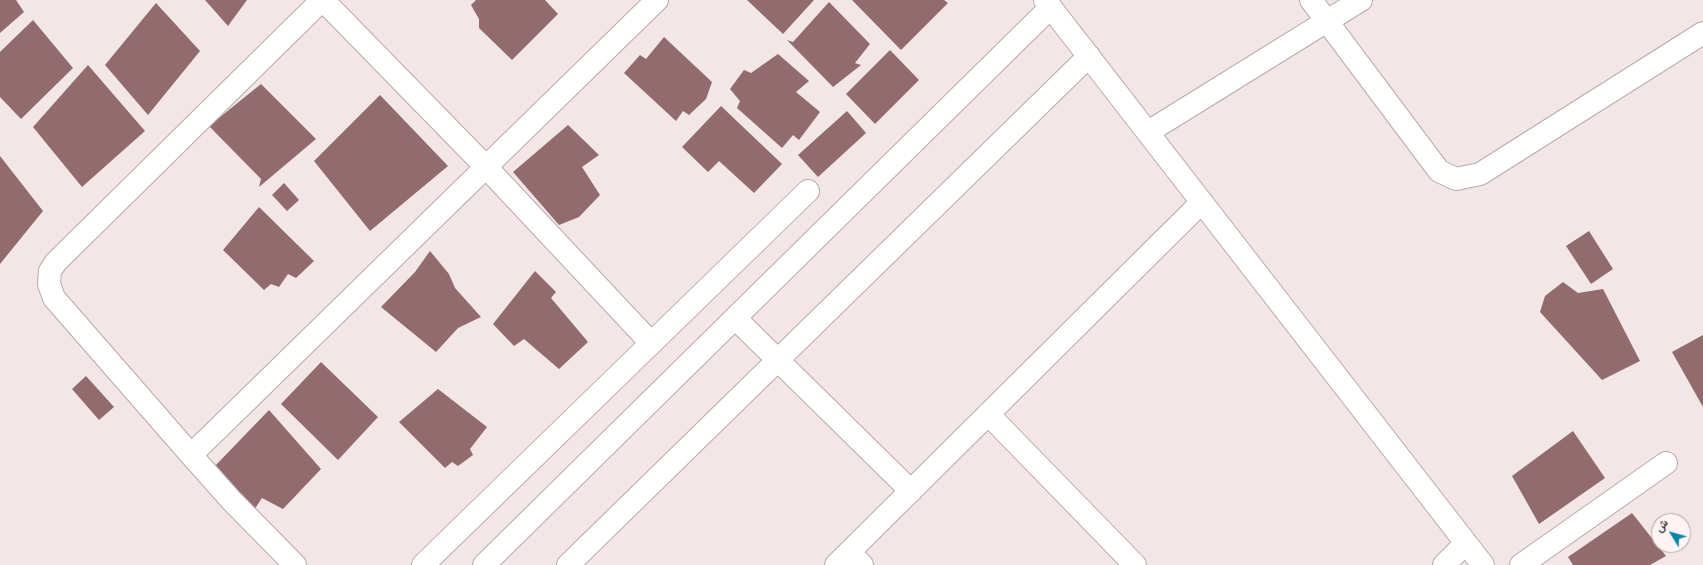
<!DOCTYPE html>
<html>
<head>
<meta charset="utf-8">
<style>
	body { margin:0 }
	#map { position:relative; width:1703px; height:565px; overflow:hidden; background:#f3e6e6; font-family:Raleway,Vazirmatn,sans-serif }
	canvas { display:block }
	.north { position:absolute; left:1651px; top:513px; width:40px; height:40px; box-sizing:border-box; background:#fff4f4; border:1px solid #aea6a6; border-radius:50%; rotate:307deg; font-size:11px; font-weight:700; line-height:16px; text-align:center; color:#353030 }
	.north::after { content:''; display:block; margin:auto; width:14px; height:18px; background:#0685a9; clip-path:polygon(50% 0,100% 100%,50% 72%,0 100%) }
</style>
</head>
<body>
<div id="map">
<canvas width="1703" height="565"></canvas>
<div class="north">ش</div>
</div>
<script>
const g = document.querySelector('canvas').getContext('2d');
g.lineJoin = 'round';
function paint(path, color) {
  g.fillStyle = color;
  g.fill(path, 'evenodd');
}
function poly(rows) {
  const path = new Path2D();
  for (const r of rows) {
    path.moveTo(r[0], r[1]);
    for (let i = 2; i < r.length; i += 2) path.lineTo(r[i], r[i + 1]);
  }
  return path;
}
function trace(path, color, width, dash) {
  g.strokeStyle = color;
  g.lineWidth = width;
  g.lineCap = dash ? 'butt' : 'round';
  g.setLineDash(dash || []);
  g.stroke(path);
}
paint(poly([
	[0,0,16,0,24,12,0,33],
	[205,0,247,0,228,26],
	[476,0,545,0,558,14,512,60,479,28,479,19,471,5],
	[747,0,814,0,783,34],
	[852,0,944,0,948,3,901,50],
	[829,2,870,44,855,63,861,65,833,87,787,40,793,42],
	[156,3,200,51,148,115,105,65],
	[33,20,73,68,21,119,0,97,0,52],
	[664,37,712,82,706,99,689,115,683,111,676,121,624,73,640,55,646,59],
	[890,50,919,80,875,124,846,94],
	[778,54,809,81,796,92,820,112,799,140,793,135,782,148,737,108,740,101,730,89,744,70,751,73],
	[88,65,145,131,82,187,33,127],
	[261,84,316,139,259,187,261,179,209,126],
	[380,95,448,166,370,231,314,161],
	[721,106,782,164,754,193,719,161,708,172,682,147],
	[847,111,866,133,818,177,798,155],
	[568,125,599,155,582,167,600,195,579,217,559,225,513,172],
	[0,156,43,211,0,264],
	[284,183,299,200,287,211,272,195],
	[259,207,314,261,296,278,288,274,279,287,271,284,264,290,223,250],
	[1589,231,1613,269,1591,284,1566,246],
	[430,251,449,274,455,288,481,317,458,328,436,352,381,307,415,272],
	[535,271,556,292,551,298,588,342,559,369,524,339,514,346,493,324],
	[1563,282,1578,293,1603,289,1640,361,1602,380,1540,312,1545,296],
	[1703,335,1703,407,1672,352],
	[321,362,378,417,338,460,281,404],
	[86,376,114,407,99,420,72,389],
	[438,389,487,427,470,449,473,455,458,466,452,462,445,468,399,422],
	[269,410,321,469,283,509,262,498,254,510,215,466],
	[1573,431,1605,478,1539,524,1512,476],
	[1632,513,1666,556,1650,565,1573,565,1568,557]
]), '#916b6d');
const minor = poly([
	[323,0,487,168,651,343],
	[1045,0,1483,565],
	[1311,0,1439,171,1456,179,1480,174,1703,33],
	[1148,132,1361,0],
	[735,318,911,491],
	[988,414,1135,565],
	[191,455,657,0],
	[849,552,862,565],
	[295,565,232,501,191,455,54,298,49,284,50,271,56,262,322,0],
	[423,565,808,191],
	[484,565,1051,7],
	[568,565,1089,56],
	[836,565,1202,202],
	[1444,565,1466,543],
	[1521,565,1666,463]
]);
trace(minor, '#b7aaab', 24);
trace(minor, '#fff', 22);
</script>
</body>
</html>
